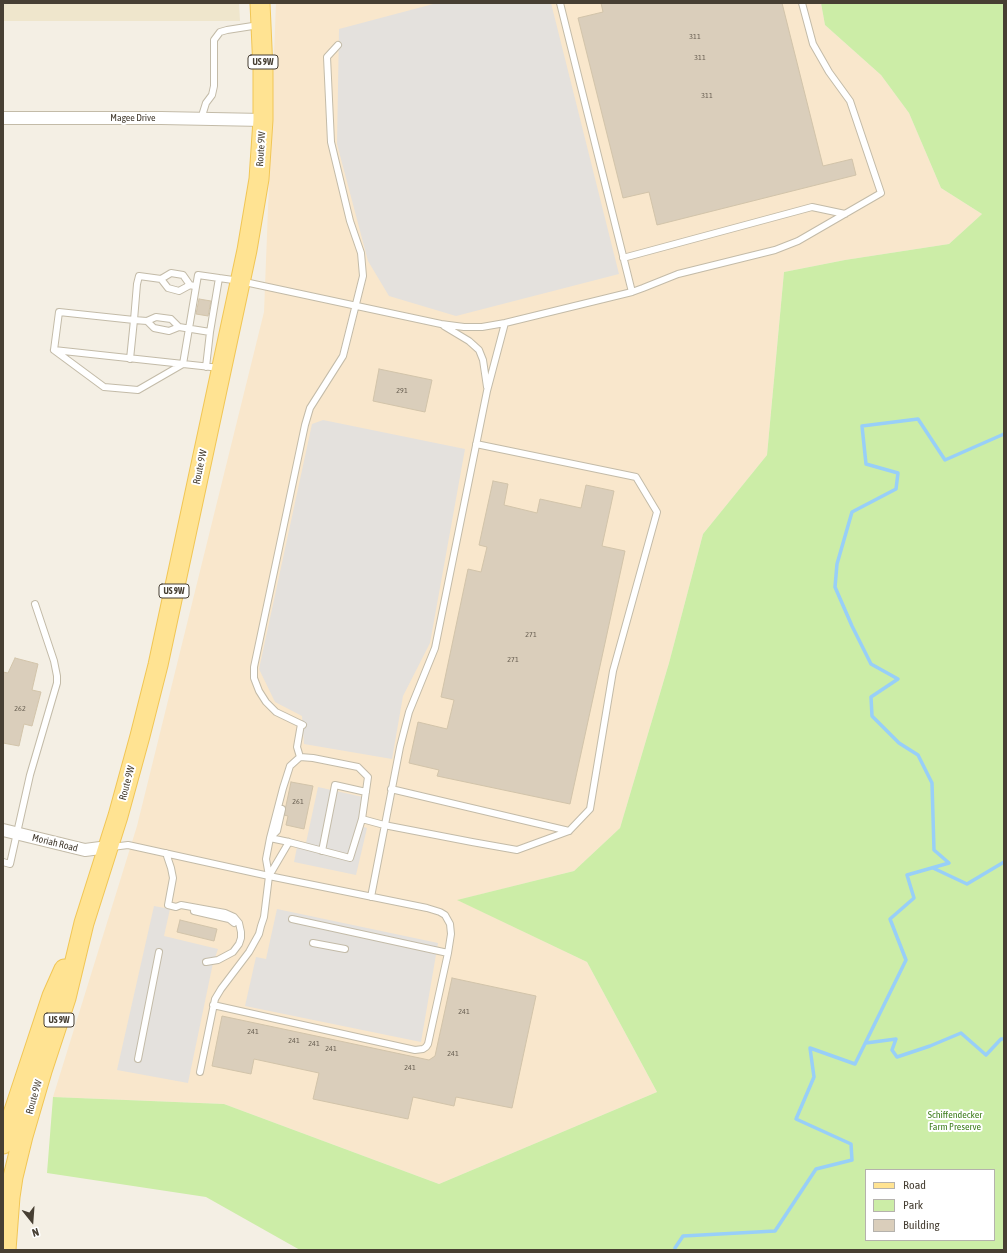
<!DOCTYPE html>
<html>
<head>
<meta charset="utf-8">
<style>
	body { margin:0 }
	#map { position:relative; width:1007px; height:1253px; overflow:hidden; background:#f4efe4; font-family:"Asap Condensed",sans-serif }
	canvas { display:block }
	.frame { position:absolute; inset:0; border:4px solid #473f33; pointer-events:none }
	.legend { position:absolute; left:865px; top:1169px; width:130px; height:72px; box-sizing:border-box; background:#fff; border:1px solid #b5b2ad; margin:0; padding:5px 7px; list-style:none; font-size:12px; color:#473f33 }
	.legend li { display:flex; align-items:center; gap:8px; height:20px }
	.legend b { width:20px; border:1px solid #b5b2ad }
	.north { position:absolute; left:12px; top:1201px; width:40px; height:40px; -webkit-text-stroke:3px #fff; paint-order:stroke; rotate:163deg; font-size:11px; font-weight:700; line-height:16px; text-align:center; color:#473f33 }
	.north::after { content:''; display:block; margin:auto; width:14px; height:18px; background:#473f33; clip-path:polygon(50% 0,100% 100%,50% 72%,0 100%) }
</style>
</head>
<body>
<div id="map">
<canvas width="1007" height="1253"></canvas>
<div class="frame"></div>
<ul class="legend">
<li><b style="height:5px;background:#ffe392"></b>Road</li>
<li><b style="height:11px;background:#cceda7"></b>Park</li>
<li><b style="height:11px;background:#dacebb"></b>Building</li>
</ul>
<div class="north">N</div>
</div>
<script>
const g = document.querySelector('canvas').getContext('2d');
g.lineJoin = 'round';
function paint(path, color) {
  g.fillStyle = color;
  g.fill(path, 'evenodd');
}
function poly(rows) {
  const path = new Path2D();
  for (const r of rows) {
    path.moveTo(r[0], r[1]);
    for (let i = 2; i < r.length; i += 2) path.lineTo(r[i], r[i + 1]);
  }
  return path;
}
function trace(path, color, width, dash) {
  g.strokeStyle = color;
  g.lineWidth = width;
  g.lineCap = dash ? 'butt' : 'round';
  g.setLineDash(dash || []);
  g.stroke(path);
}
function label(font, color, halo, rows, align = 'center') {
  g.font = font + ' "Asap Condensed",sans-serif';
  g.lineWidth = 4;
  g.setLineDash([]);
  g.textBaseline = 'middle';
  g.strokeStyle = halo;
  g.fillStyle = color;
  for (const [text, x, y, turn = 0] of rows) {
    g.save();
    g.translate(x, y);
    g.rotate((+turn || 0) * Math.PI / 180);
    g.textAlign = isNaN(turn) ? turn : align;
    if (halo) g.strokeText(text, 0, 0);
    g.fillText(text, 0, 0);
    g.restore();
  }
}
paint(poly([
	[276,3,821,3,825,25,881,75,909,113,941,188,982,214,949,244,845,260,784,272,767,455,703,534,669,663,620,828,574,871,458,900,587,962,657,1092,439,1184,224,1104,53,1097,137,826,264,312]
]), '#f9e7cc');
paint(poly([
	[3,3,239,3,240,21,3,21]
]), '#efe6cc');
paint(poly([
	[821,3,1004,3,1004,1250,300,1250,206,1197,47,1173,53,1097,224,1104,439,1184,657,1092,587,962,457,900,574,871,620,828,669,663,703,534,767,455,784,272,845,260,949,244,982,214,941,188,909,113,881,75,825,25],
	[866,1170,994,1170,994,1240,866,1240]
]), '#cceda7');
paint(poly([
	[437,3,551,3,619,274,456,316,389,296,368,261,337,144,339,29],
	[323,420,465,449,430,643,403,696,392,759,304,744,302,716,275,702,259,669,312,424],
	[318,787,363,797,357,825,367,828,356,875,294,862,298,842,306,843],
	[154,906,170,909,164,936,218,949,213,963,188,1083,117,1070],
	[277,909,438,943,421,1042,245,1006,256,957,266,959]
]), '#e4e1dd');
trace(poly([
	[933,868,967,884,1004,862],
	[866,1043,896,1039,892,1050,897,1057,930,1046,961,1033,986,1055,1001,1039,1004,1039],
	[675,1250,675,1248,683,1236,775,1231,816,1169,852,1160,851,1144,796,1119,814,1077,810,1048,855,1064,906,960,890,919,914,898,907,875,949,863,934,850,932,783,918,755,899,743,872,716,871,697,898,679,871,664,852,626,835,587,837,564,852,512,896,489,898,473,866,464,862,426,918,419,945,460,1004,434]
]), '#98cff8', 3.5);
const building = poly([
	[601,3,782,3,823,166,852,159,856,175,657,225,649,192,623,198,578,18,603,12,601,3],
	[199,299,211,301,208,316,196,314,199,299],
	[379,369,432,380,425,412,373,401,379,369],
	[493,481,508,484,504,505,537,513,540,499,581,508,586,485,614,491,602,546,625,551,570,804,437,776,439,770,409,763,418,722,447,729,454,700,441,697,468,569,481,572,487,547,479,545,493,481],
	[15,658,38,664,32,690,41,692,32,726,24,724,19,746,3,743,3,672,8,673,15,658],
	[291,782,313,786,304,829,286,825,288,816,284,815,291,782],
	[180,920,217,929,214,941,177,932,180,920],
	[452,978,536,996,512,1108,456,1097,454,1106,413,1097,408,1119,313,1099,319,1073,254,1059,251,1074,212,1066,222,1016,429,1060,435,1056,452,978]
]);
paint(building, '#dacebb');
trace(building, '#d2c4aa', 1);
const lane = poly([
	[560,3,632,292],
	[201,119,206,103,212,95,214,86,214,40,220,32,227,30,259,25],
	[623,258,812,207,845,214],
	[161,279,168,288,179,291,190,285,194,286],
	[190,285,183,275,171,273,161,279,139,276,137,284,134,320,59,312,54,350,220,368],
	[147,321,154,328,169,331,179,327,210,332,219,278],
	[444,326,469,341,479,350,483,360,487,387],
	[54,350,104,387,138,390,183,364,198,275,240,281,441,324,464,327,482,327,505,323,632,292,643,288,678,274,775,250,798,241,881,193,850,101,829,72,813,44,802,3],
	[130,359,134,320,147,321,156,317,171,319,179,327],
	[206,367,210,332],
	[301,724,297,747,300,757,313,758,358,767,368,777,362,819],
	[303,725,276,712,266,702,259,691,254,678,254,667,305,425,310,408,343,356,363,276,361,253,350,221,331,142,327,57,338,45],
	[391,789,569,831],
	[271,837,277,831,282,809],
	[270,838,289,842,350,858,362,819,384,825,472,842,517,850,569,831,590,809,613,671,657,512,636,477,476,444],
	[112,847,128,845,269,876,427,908,440,912,445,915,450,924,451,934,448,953,428,1044,426,1047,423,1049,415,1050,213,1005],
	[322,851,335,785,366,792],
	[166,853,171,868,173,878,168,905,176,907,181,905,225,913,234,917,239,923,241,932,241,938,239,944,233,952,218,960,206,962],
	[3,862,10,864,30,775,57,683,57,676,54,661,35,604],
	[269,876,289,842],
	[371,897,400,747,409,712,435,648,487,391,505,323],
	[194,911,229,919,234,923],
	[292,919,448,953],
	[313,943,345,949],
	[138,1059,159,952],
	[200,1072,215,999,221,989,249,952,259,934,261,926,264,917,269,876,266,859,270,838,283,788,290,766,300,757]
]);
const street = poly([
	[3,118,161,118,263,120],
	[3,830,85,850,108,847]
]);
const primary = poly([
	[3,1144,52,996,64,969],
	[6,1250,10,1197,13,1177,23,1136,42,1071,66,998,84,923,118,816,140,736,158,665,247,250,259,179,263,120,263,70,260,3]
]);
trace(lane, '#c3bba8', 8);
trace(street, '#c3bba8', 14);
trace(primary, '#f1c655', 21);
trace(lane, '#fff', 6);
trace(street, '#fff', 12);
trace(primary, '#ffe392', 19);
label('8px', '#6c6355', null, [
	["311",695,36],
	["311",700,57],
	["311",707,95],
	["291",402,390],
	["271",531,634],
	["271",513,659],
	["262",20,708],
	["261",298,801],
	["241",464,1011],
	["241",253,1031],
	["241",294,1040],
	["241",314,1043],
	["241",331,1048],
	["241",453,1053],
	["241",410,1067]
]);
for (const [x, y, w] of [
	[263,62,30],
	[174,591,30],
	[59,1020,30]
]) {
  const box = new Path2D();
  box.roundRect(x - w / 2, y - 7, w, 14, 3);
  g.fillStyle = '#fff';
  g.fill(box);
  trace(box, '#473f33', 1);
}
label('bold 9px', '#473f33', null, [
	["US 9W",263,62],
	["US 9W",174,591],
	["US 9W",59,1020]
]);
label('10px', '#473f33', '#fff', [
	["Magee Drive",133,118],
	["Route 9W",261,149,-86],
	["Route 9W",200,467,-78],
	["Route 9W",127,783,-75],
	["Moriah Road",55,843,14],
	["Route 9W",34,1097,-74]
]);
label('10px', '#417f20', '#fff', [
	["Schiffendecker",955,1115],
	["Farm Preserve",955,1127]
]);
</script>
</body>
</html>
